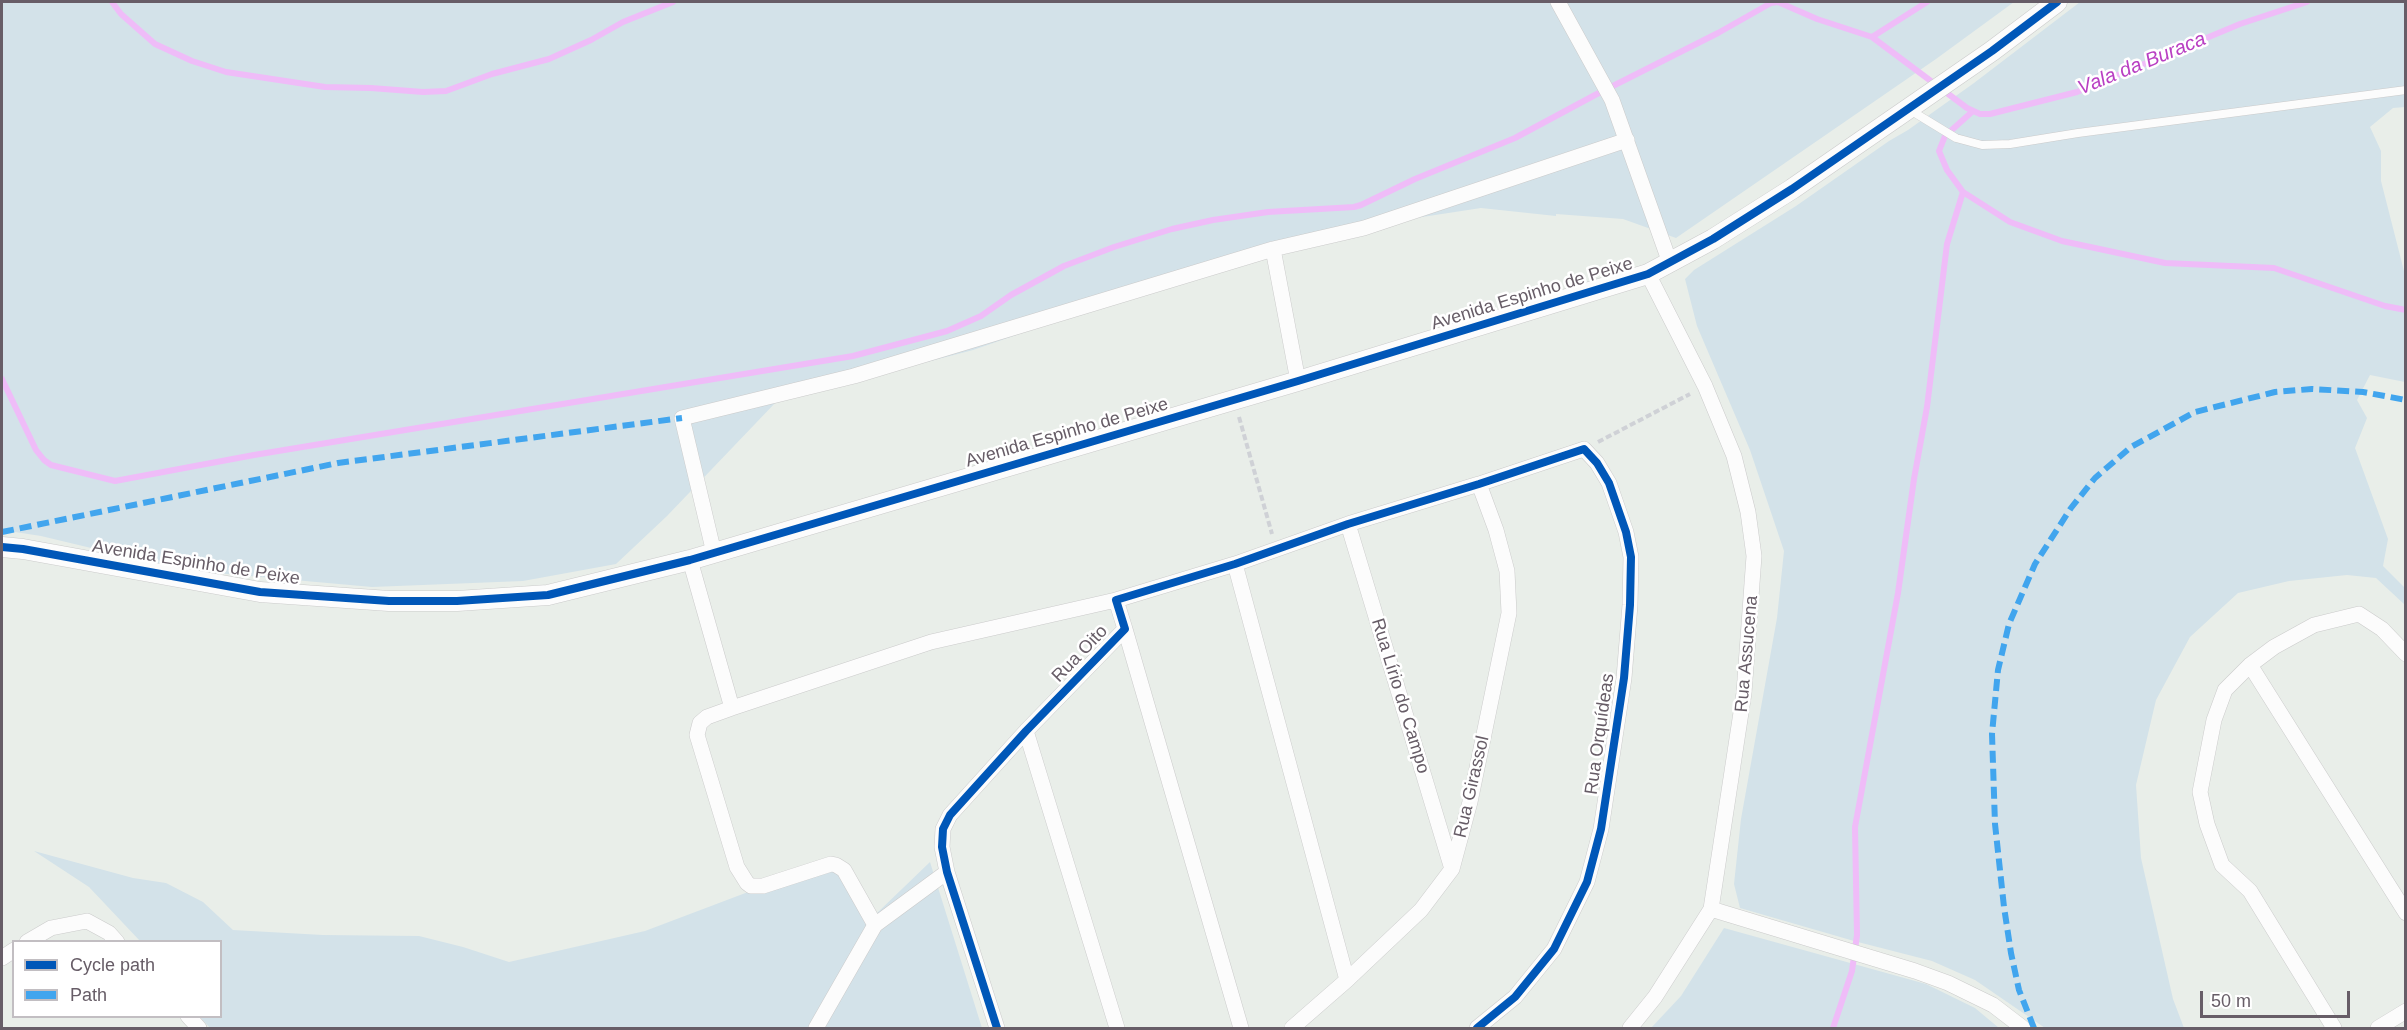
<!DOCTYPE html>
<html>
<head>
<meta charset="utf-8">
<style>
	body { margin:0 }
	#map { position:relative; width:2407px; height:1030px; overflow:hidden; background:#e9eee9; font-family:Helvetica,sans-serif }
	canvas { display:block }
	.frame { position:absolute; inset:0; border:3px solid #675d67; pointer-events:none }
	.legend { position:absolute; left:12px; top:940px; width:210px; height:78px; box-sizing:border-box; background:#fff; border:2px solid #c2bec2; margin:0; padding:8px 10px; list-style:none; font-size:18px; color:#675d67 }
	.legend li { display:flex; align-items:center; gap:12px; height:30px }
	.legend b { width:30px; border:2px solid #c2bec2 }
	.scale { position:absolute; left:2200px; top:991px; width:150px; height:27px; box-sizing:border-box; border:3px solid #675d67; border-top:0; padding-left:8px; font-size:18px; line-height:21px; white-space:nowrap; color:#675d67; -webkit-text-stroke:4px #fff; paint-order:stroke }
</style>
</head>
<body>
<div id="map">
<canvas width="2407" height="1030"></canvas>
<div class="frame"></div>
<ul class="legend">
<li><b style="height:8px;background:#0057b8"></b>Cycle path</li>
<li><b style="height:8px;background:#41a5ee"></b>Path</li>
</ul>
<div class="scale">50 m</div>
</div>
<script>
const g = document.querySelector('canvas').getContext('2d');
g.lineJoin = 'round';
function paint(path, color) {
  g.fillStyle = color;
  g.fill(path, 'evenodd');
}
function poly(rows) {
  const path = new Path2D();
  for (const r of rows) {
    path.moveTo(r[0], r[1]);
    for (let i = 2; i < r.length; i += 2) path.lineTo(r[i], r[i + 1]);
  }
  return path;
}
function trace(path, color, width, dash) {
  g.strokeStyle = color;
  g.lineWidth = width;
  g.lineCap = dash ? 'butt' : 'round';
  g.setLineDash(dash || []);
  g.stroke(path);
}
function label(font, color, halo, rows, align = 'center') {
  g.font = font + ' Helvetica,sans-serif';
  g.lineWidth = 5;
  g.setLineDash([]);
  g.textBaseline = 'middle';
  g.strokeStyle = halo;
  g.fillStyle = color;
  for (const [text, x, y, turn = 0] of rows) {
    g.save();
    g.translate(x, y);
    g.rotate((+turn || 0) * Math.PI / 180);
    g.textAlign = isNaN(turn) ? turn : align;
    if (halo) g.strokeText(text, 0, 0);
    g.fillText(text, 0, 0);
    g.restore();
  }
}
paint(poly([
	[2,2,2014,2,1936,59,1676,238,1623,219,1556,214,1556,216,1481,208,1383,223,1250,254,973,350,777,401,667,516,616,564,523,581,372,587,183,570,41,536,2,530],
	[2080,2,2405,2,2405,107,2393,108,2370,127,2381,151,2381,181,2405,275,2405,382,2370,375,2357,400,2367,418,2355,448,2388,539,2383,566,2405,588,2405,605,2376,578,2347,575,2289,581,2238,593,2190,637,2156,700,2136,785,2141,858,2173,999,2184,1028,2045,1028,1975,980,1932,961,1854,941,1740,908,1734,884,1741,819,1777,618,1784,551,1750,450,1697,326,1685,279,1694,270,1796,206,1889,141,1908,130,1974,83],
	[34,851,133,878,166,883,203,902,233,930,323,935,419,936,463,947,509,962,645,931,838,858,876,914,930,862,982,1028,210,1028,200,1017,220,1016,220,942,140,941,89,887],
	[1724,928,1926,984,1975,1008,1999,1028,1651,1028,1681,996]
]), '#d3e2e9');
trace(poly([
	[112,2,121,14,155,44,192,61,226,72,325,87,371,88,423,92,446,91,492,74,549,59,591,40,623,22,673,2],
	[1872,37,1927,2],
	[1973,111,1945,136,1939,151,1947,170,1963,192,2010,222,2062,241,2165,263,2274,268,2385,306,2406,310],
	[2,379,36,450,44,460,51,465,115,481,254,455,853,356,947,331,981,316,1011,295,1064,266,1114,247,1172,229,1213,220,1268,212,1354,207,1361,205,1415,179,1515,138,1595,95,1718,33,1771,3,1778,2,1817,19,1872,37,1967,108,1980,114,1990,114,2077,92,2240,24,2307,2],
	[1833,1028,1852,971,1857,935,1855,827,1898,593,1914,479,1927,407,1947,244,1963,192]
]), '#efbcf8', 6);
const service = poly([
	[1910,110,1956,138,1982,145,2010,144,2078,133,2406,90]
]);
const minor = poly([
	[1558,2,1612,100,1670,263],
	[1273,249,1298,381],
	[1348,524,1452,869],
	[714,553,682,418,854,376,1273,249,1364,228,1627,140],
	[690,560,732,708],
	[1235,564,1347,980],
	[1125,629,1241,1028],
	[2250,665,2406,913],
	[1026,731,1117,1028],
	[1711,909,1915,971,1948,983,1993,1005,2023,1028],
	[875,925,844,870,836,865,831,864,763,886,751,886,747,883,737,867,697,735,700,723,707,717,732,708,931,642,1116,600],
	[27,942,51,928,87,921,109,933,117,942],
	[2,958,14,950],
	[188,1016,199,1028],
	[816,1028,875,925,947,872],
	[997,1028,947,872,942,847,943,829,950,815,1026,731,1125,629,1116,600,1235,564,1348,524,1479,484,1584,449,1597,463,1609,483,1626,532,1631,557,1630,605,1624,678,1601,829,1587,882,1554,949,1515,997,1477,1028],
	[1292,1028,1347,980,1421,910,1452,869,1470,802,1509,613,1507,571,1496,530,1479,484],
	[1630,1028,1655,997,1711,909,1744,693,1754,556,1748,512,1734,456,1705,386,1648,274],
	[2334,1028,2250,891,2222,865,2207,824,2200,792,2214,720,2225,690,2250,665,2274,647,2314,625,2359,614,2382,629,2406,654],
	[2378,1028,2406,1011]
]);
const tertiary = poly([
	[2,547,23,549,260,592,389,601,457,601,548,595,690,560,1298,381,1648,274,1713,239,1792,189,1992,51,2057,2]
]);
trace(service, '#cbcbcb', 9);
trace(minor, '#cbcbcb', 16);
trace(tertiary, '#cbcbcb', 21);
trace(poly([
	[1239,417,1272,534],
	[1598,442,1690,394]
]), '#cfd1d6', 4, [6, 3]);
trace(service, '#fcfcfc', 8);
trace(minor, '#fcfcfc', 15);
trace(tertiary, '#fcfcfc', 20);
trace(poly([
	[2,532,338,463,682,418],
	[2034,1028,2019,990,2011,953,2004,907,1995,824,1992,734,1998,670,2009,624,2035,564,2071,508,2095,478,2131,447,2195,412,2275,392,2312,389,2363,392,2406,400]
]), '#41a5ee', 6, [12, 6]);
trace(poly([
	[2,547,23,549,260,592,389,601,457,601,548,595,690,560,1298,381,1648,274,1713,239,1792,189,1992,51,2057,2],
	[997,1028,947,872,942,847,943,829,950,815,1026,731,1125,629,1116,600,1235,564,1348,524,1479,484,1584,449,1597,463,1609,483,1626,532,1631,557,1630,605,1624,678,1601,829,1587,882,1554,949,1515,997,1477,1028]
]), '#0057b8', 8);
label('18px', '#675d67', '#fff', [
	["Avenida Espinho de Peixe",1532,294,-17],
	["Avenida Espinho de Peixe",1067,433,-16],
	["Avenida Espinho de Peixe",196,563,9],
	["Rua Oito",1080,654,-46],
	["Rua Assucena",1747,654,-85],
	["Rua Lírio do Campo",1400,696,73],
	["Rua Orquídeas",1600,734,-82],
	["Rua Girassol",1472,787,-77]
]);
label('italic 20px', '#b93fc3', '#fff', [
	["Vala da Buraca",2142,64,-22]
]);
</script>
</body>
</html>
